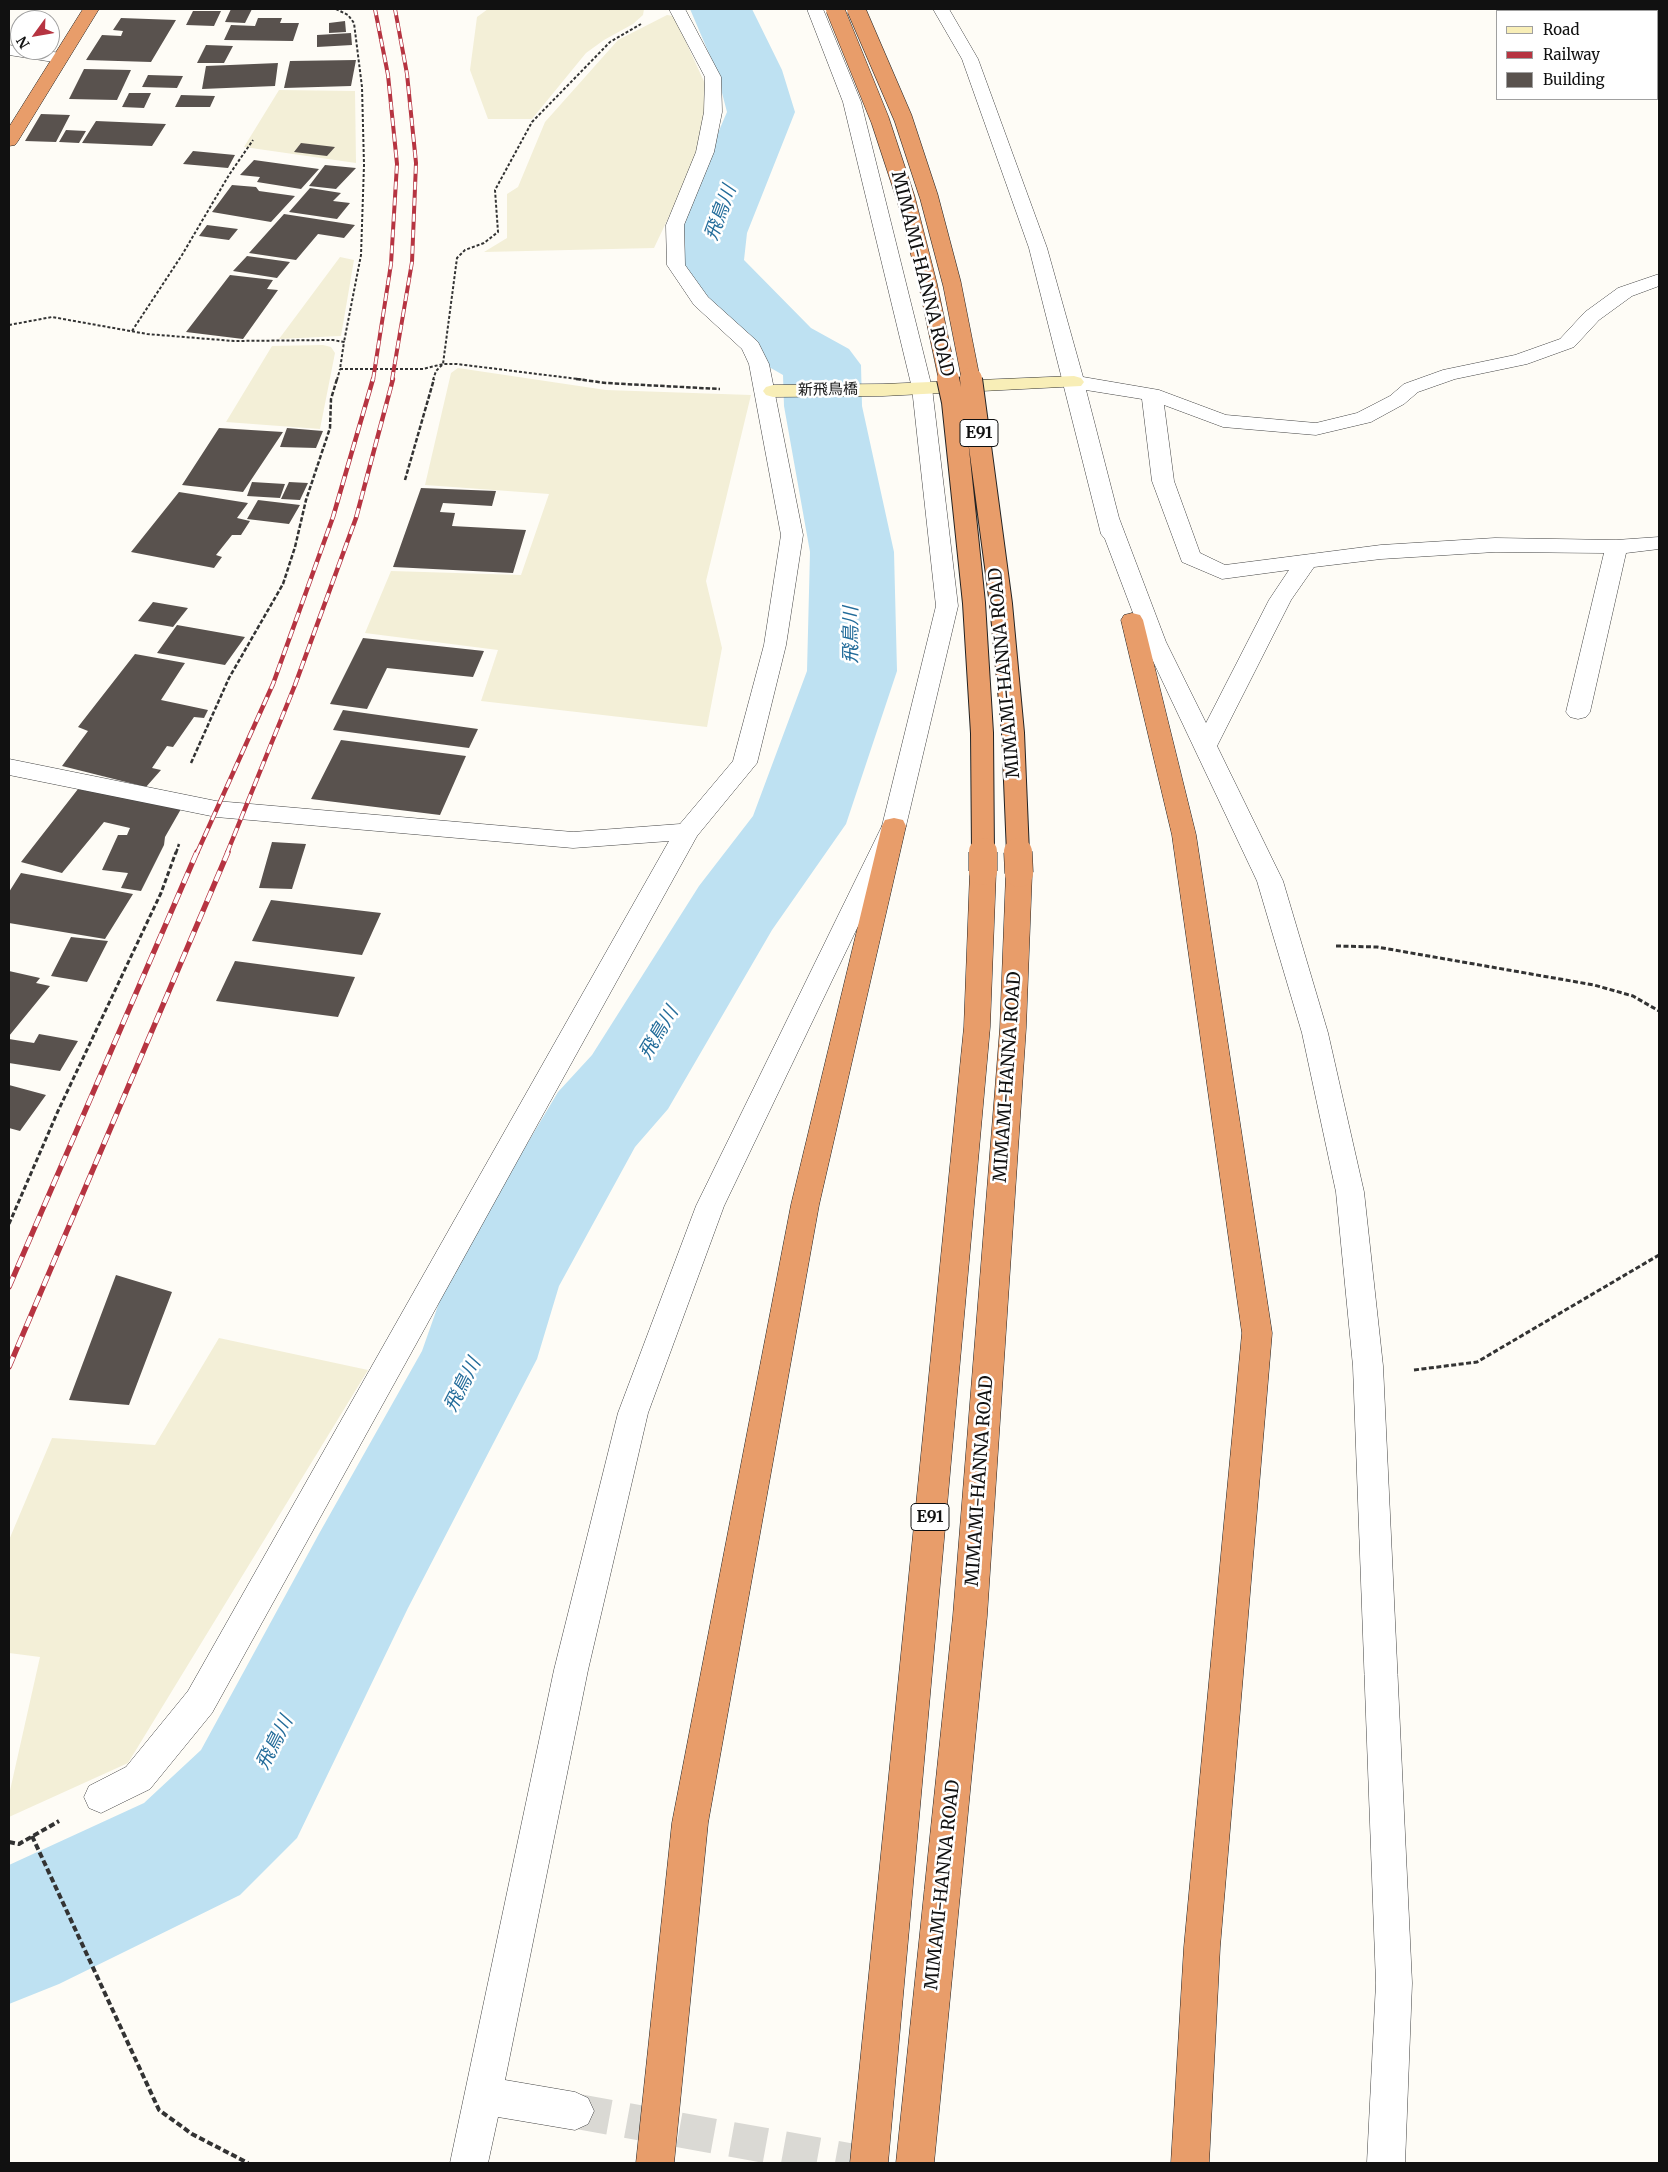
<!DOCTYPE html>
<html>
<head>
<meta charset="utf-8">
<style>
	body { margin:0 }
	#map { position:relative; width:1668px; height:2172px; overflow:hidden; background:#fefcf6; font-family:Merriweather,serif }
	canvas { display:block }
	.frame { position:absolute; inset:0; border:10px solid #111; pointer-events:none }
	.legend { position:absolute; left:1496px; top:10px; width:162px; height:90px; box-sizing:border-box; background:#fff; border:1px solid #a0a0a0; margin:0; padding:6px 9px; list-style:none; font-size:15px; color:#111 }
	.legend li { display:flex; align-items:center; gap:10px; height:25px }
	.legend b { width:25px; border:1px solid #a0a0a0 }
	.north { position:absolute; left:10px; top:10px; width:50px; height:50px; box-sizing:border-box; background:#fff; border:1px solid #a0a0a0; border-radius:50%; rotate:238deg; font-size:14px; font-weight:700; line-height:20px; text-align:center; color:#111 }
	.north::after { content:''; display:block; margin:auto; width:18px; height:22px; background:#b63441; clip-path:polygon(50% 0,100% 100%,50% 72%,0 100%) }
</style>
</head>
<body>
<div id="map">
<canvas width="1668" height="2172"></canvas>
<div class="frame"></div>
<ul class="legend">
<li><b style="height:6px;background:#f8eeb7"></b>Road</li>
<li><b style="height:6px;background:#b63441"></b>Railway</li>
<li><b style="height:14px;background:#59524e"></b>Building</li>
</ul>
<div class="north">N</div>
</div>
<script>
const g = document.querySelector('canvas').getContext('2d');
g.lineJoin = 'round';
function paint(path, color) {
  g.fillStyle = color;
  g.fill(path, 'evenodd');
}
function poly(rows) {
  const path = new Path2D();
  for (const r of rows) {
    path.moveTo(r[0], r[1]);
    for (let i = 2; i < r.length; i += 2) path.lineTo(r[i], r[i + 1]);
  }
  return path;
}
function trace(path, color, width, dash) {
  g.strokeStyle = color;
  g.lineWidth = width;
  g.lineCap = dash ? 'butt' : 'round';
  g.setLineDash(dash || []);
  g.stroke(path);
}
function label(font, color, halo, rows, align = 'center') {
  g.font = font + ' Merriweather,"Noto Sans JP",serif';
  g.lineWidth = 5;
  g.setLineDash([]);
  g.textBaseline = 'middle';
  g.strokeStyle = halo;
  g.fillStyle = color;
  for (const [text, x, y, turn = 0] of rows) {
    g.save();
    g.translate(x, y);
    g.rotate((+turn || 0) * Math.PI / 180);
    g.textAlign = isNaN(turn) ? turn : align;
    if (halo) g.strokeText(text, 0, 0);
    g.fillText(text, 0, 0);
    g.restore();
  }
}
paint(poly([
	[488,9,644,9,643,15,633,24,604,40,586,53,532,119,488,119,470,70,477,17],
	[667,15,674,16,707,88,701,149,654,248,484,252,507,238,507,194,518,187,545,122,618,40],
	[279,90,355,91,356,163,244,147],
	[340,257,354,260,341,336,279,339],
	[323,345,331,347,335,353,320,429,226,422,272,346],
	[458,368,606,390,751,395,706,581,722,648,707,727,481,701,498,650,365,633,391,571,521,575,549,494,425,485,451,373],
	[219,1338,368,1370,128,1763,9,1817,9,1795,40,1657,9,1653,9,1540,52,1438,155,1445]
]), '#f3efd7');
paint(poly([
	[690,9,752,9,782,70,795,112,747,233,744,260,811,328,849,349,861,365,862,406,894,552,897,671,846,824,772,930,668,1109,635,1147,559,1286,537,1359,408,1608,297,1838,240,1895,59,1984,9,2004,9,1865,144,1803,201,1750,320,1532,422,1351,446,1283,463,1251,558,1092,592,1055,699,886,753,816,807,671,810,552,784,406,783,375,757,360,698,300,670,261,675,233,727,112,716,70,690,9]
]), '#bee1f2');
paint(poly([
	[231,9,252,9,245,23,225,22],
	[193,11,221,11,214,26,186,25],
	[121,18,176,20,151,62,86,60,102,35,121,36,123,31,113,30],
	[258,18,282,18,280,23,299,23,293,41,224,40,231,25,255,26],
	[345,21,346,32,329,33,329,23],
	[351,33,352,45,317,47,317,35],
	[206,45,233,46,224,63,197,63],
	[356,60,351,86,284,88,290,61],
	[278,63,275,86,202,89,206,66],
	[84,69,131,70,117,100,69,99],
	[148,75,183,76,177,88,142,87],
	[129,93,151,93,144,108,122,107],
	[181,95,215,96,210,107,175,107],
	[41,114,70,115,56,142,25,141],
	[96,121,166,124,152,146,82,143],
	[66,130,86,131,79,143,59,142],
	[301,143,335,147,327,156,294,152],
	[193,151,235,155,228,168,183,164],
	[254,160,319,169,301,189,257,182,260,177,240,175],
	[325,165,356,168,336,189,309,186],
	[232,185,256,187,259,191,295,196,271,222,212,212],
	[310,188,341,193,333,201,350,203,337,219,289,212],
	[284,214,355,225,344,238,318,234,296,260,249,253],
	[207,225,238,229,229,240,199,236],
	[247,256,290,262,277,278,233,271],
	[230,275,273,280,267,289,278,290,243,339,186,332],
	[219,428,283,432,243,492,182,485],
	[287,428,323,431,316,448,280,447],
	[252,482,285,484,280,498,247,496],
	[289,482,308,483,300,500,281,499],
	[421,488,496,491,492,506,443,503,440,512,455,513,452,526,526,530,513,573,393,567],
	[179,492,248,503,237,518,250,521,241,535,232,535,216,555,222,557,214,568,131,552],
	[258,500,300,505,289,524,247,519],
	[153,602,188,608,173,627,138,621],
	[177,625,245,637,225,665,157,653],
	[363,638,484,651,473,677,387,668,367,709,330,704],
	[135,654,185,663,161,700,208,710,204,718,194,717,173,747,167,746,152,768,161,770,146,787,62,766,88,731,78,727],
	[343,710,478,729,469,748,333,730],
	[341,740,466,756,440,815,311,799],
	[78,789,181,809,165,837,164,845,141,891,121,888,128,873,102,870,118,835,127,835,130,828,104,822,62,873,21,862],
	[272,842,306,844,292,889,259,888],
	[21,873,133,894,105,939,9,923,9,892],
	[271,900,381,913,362,955,252,941],
	[71,937,108,941,87,982,51,976],
	[235,961,355,977,338,1017,216,1001],
	[9,971,40,978,36,983,50,986,9,1036],
	[39,1034,78,1041,60,1071,9,1063,9,1039,34,1043],
	[9,1085,46,1095,20,1131,9,1128],
	[116,1275,172,1292,129,1405,69,1400]
]), '#59524e');
trace(poly([
	[575,2111,862,2163]
]), '#dad9d4', 35, [35, 18]);
const street = poly([
	[669,9,685,9,721,77,722,112,714,152,684,225,685,265,708,297,758,342,769,364,803,535,786,645,757,763,697,836,212,1713,150,1789,101,1813,89,1808,84,1797,89,1786,126,1767,188,1691,669,841,573,848,216,817,9,775,9,759,216,801,573,832,680,824,733,761,764,645,781,535,749,364,742,349,694,305,667,265,666,225,696,152,704,112,705,77,669,9],
	[807,9,823,9,861,102,932,388,958,606,906,826,724,1206,648,1413,588,1670,505,2080,575,2092,588,2098,594,2111,588,2124,575,2130,498,2117,488,2163,450,2163,554,1670,618,1413,696,1206,882,826,936,606,912,388,843,102,807,9],
	[933,9,949,9,978,59,1047,248,1083,377,1159,390,1226,415,1316,423,1357,413,1390,396,1404,384,1443,370,1515,355,1560,339,1585,312,1618,288,1659,274,1659,286,1632,296,1599,320,1574,347,1527,364,1455,379,1418,392,1404,404,1371,422,1316,435,1223,427,1164,405,1174,481,1200,553,1225,565,1381,545,1495,538,1616,540,1659,537,1659,549,1626,553,1590,712,1586,717,1578,719,1570,717,1566,712,1604,553,1495,552,1381,559,1314,567,1291,600,1217,746,1283,881,1328,1033,1364,1192,1383,1366,1412,1983,1405,2163,1367,2163,1376,1983,1353,1366,1336,1192,1302,1033,1257,881,1144,642,1105,539,1101,534,1029,248,962,59,933,9],
	[1086,390,1142,399,1152,481,1182,562,1222,579,1289,570,1269,600,1206,723,1166,642,1119,518,1086,390],
	[9,45,20,47,20,50,41,50,60,53,66,54,68,58,66,62,60,63,9,55,9,45]
]);
const secondary = poly([
	[1074,376,1081,378,1084,382,1081,386,883,396,773,397,766,395,763,391,766,387,773,385,883,384,1074,376]
]);
const highway = poly([
	[83,9,99,9,18,141,15,145,9,146,9,127,83,9],
	[1132,613,1140,615,1143,620,1196,835,1272,1333,1220,1947,1209,2163,1171,2163,1184,1947,1242,1333,1172,835,1121,620,1124,615,1132,613],
	[894,818,903,820,906,826,819,1205,708,1823,674,2163,636,2163,672,1823,791,1205,882,826,885,820,894,818],
	[983,863,992,865,996,871,990,1027,888,2163,850,2163,964,1027,970,871,974,865,983,863],
	[1019,865,1028,867,1032,873,1026,1028,987,1616,934,2163,896,2163,953,1616,1000,1028,1006,873,1010,867,1019,865]
]);
trace(street, '#444', 1);
trace(secondary, '#333', 1);
trace(highway, '#222', 1);
trace(poly([
	[336,9,348,15,354,23,362,87,364,165,361,255,344,342],
	[9,325,52,317,147,334,234,341,333,340,344,342,340,369,423,369,443,364,457,364,586,380],
	[132,331,182,255,229,175,253,140],
	[337,380,340,369],
	[433,380,436,371,443,364,457,258,465,250,484,243,498,232,495,190,532,122,610,42,641,24]
]), '#333', 2, [3, 2]);
trace(poly([
	[576,379,606,383,720,389],
	[405,480,434,379],
	[191,763,229,678,283,584,295,547,306,500,330,428,331,399,337,379],
	[176,853,179,844]
]), '#333', 2.5, [4.5, 2]);
trace(poly([
	[1336,946,1377,947,1594,985,1633,996,1659,1011],
	[9,1224,58,1111,161,893,176,852],
	[1414,1370,1477,1362,1659,1255]
]), '#333', 3, [5, 2.5]);
trace(poly([
	[32,1836,159,2110,192,2134,248,2163],
	[9,1842,19,1844,59,1821]
]), '#333', 4, [6, 3]);
paint(street, '#fff');
paint(secondary, '#f8eeb7');
paint(highway, '#e89d6a');
const railFar2 = poly([
	[373,380,391,264,397,164,388,75,375,9],
	[392,380,412,262,416,163,407,74,395,9]
]);
const railFar1 = poly([
	[197,853,273,684,333,517,373,379],
	[227,853,295,685,356,518,393,379]
]);
const rail = poly([
	[9,1287,197,852],
	[9,1367,228,852]
]);
trace(railFar2, '#b63441', 4);
trace(railFar1, '#b63441', 4.5);
trace(rail, '#b63441', 5.5);
trace(railFar2, '#fff', 2.5, [8]);
trace(railFar1, '#fff', 3, [9]);
trace(rail, '#fff', 4, [11]);
const highwayBridgeFar2 = poly([
	[835,9,880,120,906,199,928,285,948,380],
	[856,9,903,118,929,197,952,284,971,380]
]);
const highwayBridgeFar1 = poly([
	[948,379,953,402,974,603,982,733,983,853],
	[971,379,1001,604,1013,733,1018,853]
]);
const highwayBridge = poly([
	[983,852,983,871],
	[1018,852,1019,873]
]);
trace(highwayBridgeFar2, '#222', 19, []);
trace(highwayBridgeFar1, '#222', 24, []);
trace(highwayBridge, '#222', 29, []);
trace(highwayBridgeFar2, '#e89d6a', 18);
trace(highwayBridgeFar1, '#e89d6a', 22);
trace(highwayBridge, '#e89d6a', 28);
label('15px', '#111', '#fff', [
	["新飛鳥橋",828,390,-1]
]);
for (const [x, y, w] of [
	[979,433,38],
	[930,1517,38]
]) {
  const box = new Path2D();
  box.roundRect(x - w / 2, y - 13.5, w, 27, 4);
  g.fillStyle = '#fff';
  g.fill(box);
  trace(box, '#111', 1);
}
label('bold 16px', '#111', null, [
	["E91",979,433],
	["E91",930,1517]
]);
label('18px', '#111', '#fff', [
	["MIMAMI-HANNA ROAD",922,274,76],
	["MIMAMI-HANNA ROAD",1005,673,-95],
	["MIMAMI-HANNA ROAD",1008,1077,-86],
	["MIMAMI-HANNA ROAD",980,1481,-86],
	["MIMAMI-HANNA ROAD",943,1885,-84]
]);
label('italic 19px', '#236c9a', '#fff', [
	["飛鳥川",721,213,-70],
	["飛鳥川",852,635,-90],
	["飛鳥川",659,1033,-59],
	["飛鳥川",463,1385,-63],
	["飛鳥川",275,1743,-63]
]);
</script>
</body>
</html>
